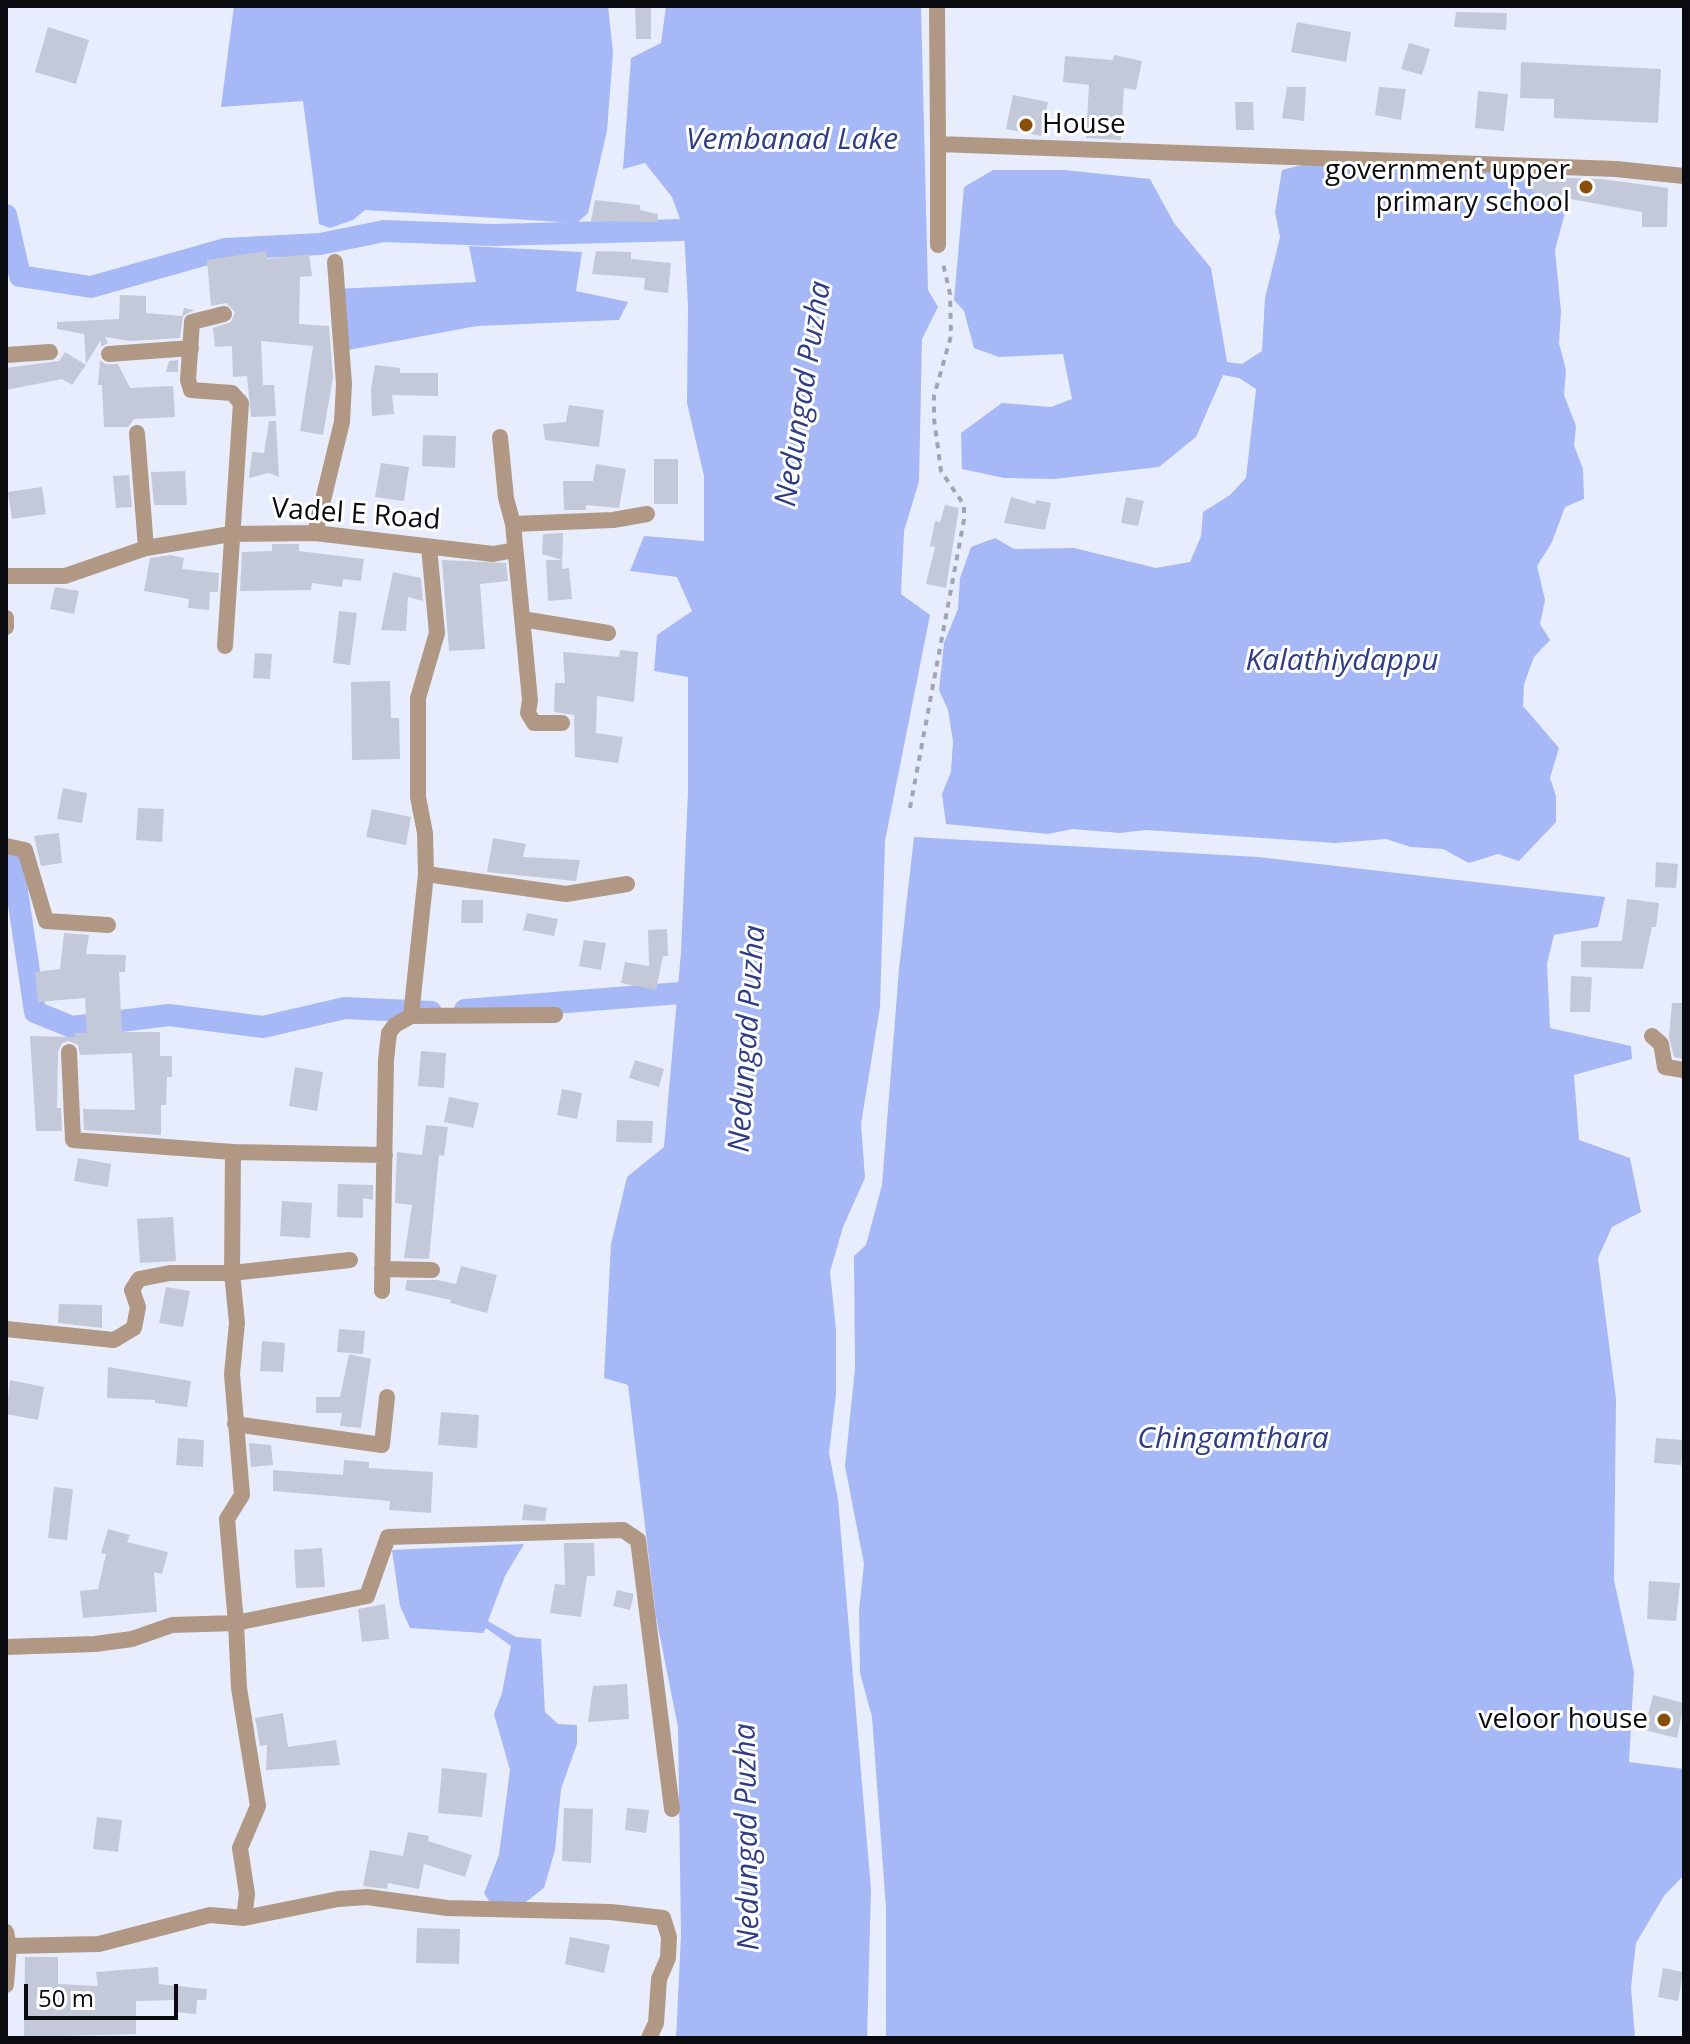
<!DOCTYPE html>
<html>
<head>
<meta charset="utf-8">
<style>
	body { margin:0 }
	#map { position:relative; width:1690px; height:2044px; overflow:hidden; background:#e8edfe; font-family:"Open Sans",sans-serif }
	canvas { display:block }
	.frame { position:absolute; inset:0; border:8px solid #0a0b10; pointer-events:none }
	.scale { position:absolute; left:24px; top:1984px; width:154px; height:36px; box-sizing:border-box; border:4px solid #0a0b10; border-top:0; padding-left:10px; font-size:24px; line-height:28px; white-space:nowrap; color:#0a0b10; -webkit-text-stroke:6px #fff; paint-order:stroke }
</style>
</head>
<body>
<div id="map">
<canvas width="1690" height="2044"></canvas>
<div class="frame"></div>
<div class="scale">50 m</div>
</div>
<script>
const g = document.querySelector('canvas').getContext('2d');
g.lineJoin = 'round';
function paint(path, color) {
  g.fillStyle = color;
  g.fill(path, 'evenodd');
}
function poly(rows) {
  const path = new Path2D();
  for (const r of rows) {
    path.moveTo(r[0], r[1]);
    for (let i = 2; i < r.length; i += 2) path.lineTo(r[i], r[i + 1]);
  }
  return path;
}
function trace(path, color, width, dash) {
  g.strokeStyle = color;
  g.lineWidth = width;
  g.lineCap = dash ? 'butt' : 'round';
  g.setLineDash(dash || []);
  g.stroke(path);
}
function label(font, color, halo, rows, align = 'center') {
  g.font = font + ' "Open Sans",sans-serif';
  g.lineWidth = 6;
  g.setLineDash([]);
  g.textBaseline = 'middle';
  g.strokeStyle = halo;
  g.fillStyle = color;
  for (const [text, x, y, turn = 0] of rows) {
    g.save();
    g.translate(x, y);
    g.rotate((+turn || 0) * Math.PI / 180);
    g.textAlign = isNaN(turn) ? turn : align;
    if (halo) g.strokeText(text, 0, 0);
    g.fillText(text, 0, 0);
    g.restore();
  }
}
paint(poly([
	[234,6,608,6,613,52,607,131,588,213,577,223,365,210,353,220,330,228,319,224,303,101,221,107],
	[666,6,921,6,928,290,938,307,922,339,919,481,904,531,901,594,930,615,885,841,880,1007,861,1124,865,1178,843,1227,830,1272,836,1329,836,1394,829,1453,838,1499,871,1890,867,2038,676,2038,681,1936,678,1727,656,1617,628,1385,604,1378,611,1244,627,1177,664,1147,681,952,688,792,688,677,654,671,657,635,692,611,677,577,630,571,644,536,704,541,704,476,687,403,688,305,684,230,672,197,645,163,623,169,631,58,661,43],
	[1321,160,1531,170,1560,183,1565,213,1555,250,1561,312,1559,343,1566,370,1564,395,1576,426,1574,445,1583,469,1584,499,1565,507,1552,542,1537,566,1545,600,1540,624,1550,640,1534,657,1524,684,1523,706,1559,748,1550,778,1556,796,1556,822,1519,861,1498,854,1469,863,1443,849,1411,847,1386,839,1335,843,1146,830,1120,833,1073,829,1048,834,946,824,942,794,951,772,953,741,948,710,939,690,944,643,958,609,960,578,971,547,995,538,1014,549,1074,548,1156,568,1190,562,1201,536,1203,512,1230,495,1246,478,1256,389,1239,378,1223,375,1196,437,1159,467,1054,479,1004,478,962,469,961,433,1002,403,1051,407,1072,399,1063,354,999,357,974,348,964,311,954,300,964,187,993,170,1064,170,1150,179,1174,223,1211,268,1227,362,1242,364,1262,351,1265,298,1280,237,1275,212,1282,170],
	[469,246,582,252,576,291,628,302,619,320,477,326,343,351,336,289,476,282],
	[914,837,1258,857,1605,897,1598,927,1554,935,1547,964,1550,1028,1631,1046,1632,1059,1574,1075,1579,1140,1630,1158,1641,1212,1612,1227,1598,1258,1616,1399,1614,1580,1634,1672,1629,1762,1684,1769,1684,1875,1664,1896,1636,1943,1631,1987,1635,2038,886,2038,886,1908,872,1717,860,1673,859,1610,864,1564,845,1466,855,1368,854,1256,866,1245,882,1185,899,969],
	[524,1544,505,1576,488,1621,516,1637,541,1639,545,1712,558,1724,577,1725,577,1744,561,1789,555,1850,544,1888,522,1905,491,1904,484,1893,499,1855,510,1770,494,1714,502,1693,511,1646,486,1628,483,1633,410,1628,400,1606,392,1550]
]), '#a6b8f5');
trace(poly([
	[6,215,20,276,91,287,225,249,320,244,384,231,493,235,684,230],
	[12,857,35,1012,72,1027,169,1015,263,1027,345,1008,431,1012],
	[465,1010,706,991]
]), '#a6b8f5', 22);
paint(poly([
	[635,6,651,6,651,39,636,39],
	[1456,12,1507,13,1506,30,1454,27],
	[1297,22,1351,32,1346,62,1291,52],
	[48,27,89,40,76,84,35,72],
	[1409,43,1430,49,1422,75,1401,69],
	[1114,55,1142,61,1136,90,1124,88,1121,140,1086,138,1089,85,1063,82,1065,56,1113,60],
	[1521,62,1661,69,1658,123,1554,118,1554,99,1520,98],
	[1287,87,1306,87,1304,121,1282,118],
	[1379,87,1406,89,1401,120,1375,115],
	[1478,91,1508,94,1504,131,1475,128],
	[1013,95,1048,102,1041,136,1006,129],
	[1235,102,1253,102,1254,130,1236,130],
	[1535,177,1601,179,1668,188,1667,227,1642,227,1642,212,1532,192],
	[595,200,640,205,640,210,658,214,657,222,591,221],
	[266,251,267,259,309,254,312,276,300,277,299,324,329,326,333,378,323,435,300,431,313,346,261,341,263,385,274,385,276,416,251,417,247,376,233,377,232,346,215,347,213,328,231,322,235,312,226,303,211,306,207,260],
	[596,251,631,252,631,259,671,263,668,293,644,290,645,278,592,274],
	[120,295,146,296,146,313,182,316,184,308,194,310,183,316,180,338,130,341,105,337,108,343,101,347,101,340,86,364,84,334,57,329,57,322,119,319],
	[65,352,86,365,72,385,62,379,6,390,6,368,59,361],
	[100,360,105,364,118,364,130,388,173,386,175,417,134,419,128,427,104,427,102,385,98,385],
	[178,360,178,372,166,372,169,361],
	[375,365,400,368,400,373,438,373,438,396,392,395,394,414,372,416,371,389],
	[569,405,604,410,599,447,545,440,543,424,566,422],
	[269,421,276,421,279,477,269,473,249,478,252,452,264,453],
	[423,435,456,436,455,468,422,466],
	[654,459,678,459,678,504,654,504],
	[381,463,409,467,404,501,375,497],
	[596,464,626,469,619,508,586,505,586,510,564,510,563,481,593,481],
	[185,471,187,505,154,505,151,472],
	[129,475,132,507,116,508,113,476],
	[42,487,46,514,12,519,8,492],
	[1011,497,1035,504,1036,500,1051,503,1045,530,1004,523],
	[1126,497,1144,501,1138,526,1121,523],
	[945,505,959,508,946,588,926,584,935,547,930,546,935,521,940,522],
	[563,533,562,569,569,568,572,599,548,601,546,560,562,560,542,554,543,534],
	[272,544,299,544,299,551,364,559,361,581,343,579,342,587,312,583,311,590,240,591,242,552,272,551],
	[170,555,184,558,182,569,219,573,218,592,210,592,209,610,188,608,189,599,144,591,150,558],
	[442,560,506,563,508,581,480,584,485,649,449,651],
	[393,572,421,578,423,601,408,597,406,631,381,630],
	[55,587,79,591,74,614,50,609],
	[339,611,357,613,350,665,333,663],
	[620,650,638,652,634,702,597,696,596,733,623,737,618,763,575,757,574,715,554,712,555,683,565,683,563,652,619,657],
	[255,653,272,654,270,679,253,678],
	[390,681,391,718,399,718,400,759,352,760,351,682],
	[63,788,87,793,82,823,57,819],
	[138,808,164,809,162,842,136,840],
	[372,809,411,817,406,845,366,837],
	[59,833,62,863,41,866,34,836],
	[493,838,526,844,523,857,580,860,576,881,487,872],
	[1656,862,1678,864,1676,888,1655,887],
	[1627,899,1659,903,1656,927,1652,927,1643,969,1581,967,1581,941,1622,941],
	[462,900,483,900,483,923,461,923],
	[527,913,558,919,554,936,523,930],
	[667,929,668,956,663,956,656,990,621,983,625,962,649,966,648,930],
	[64,933,89,935,86,954,126,955,125,972,119,972,122,1032,160,1032,160,1056,172,1056,172,1077,167,1077,166,1105,161,1105,161,1135,84,1130,83,1109,135,1110,132,1053,80,1055,78,1045,69,1041,62,1043,58,1052,57,1108,61,1108,62,1131,36,1131,30,1036,75,1037,75,1033,87,1033,85,998,38,1002,35,972,60,969],
	[584,940,606,943,601,970,579,966],
	[1571,976,1592,977,1590,1012,1570,1012],
	[1672,1003,1684,1003,1684,1059,1674,1057,1669,1037],
	[421,1051,446,1053,444,1088,418,1086],
	[635,1060,664,1069,659,1087,629,1078],
	[295,1067,323,1072,317,1111,289,1106],
	[562,1089,582,1093,577,1119,557,1115],
	[449,1097,479,1103,473,1128,444,1122],
	[617,1120,653,1121,652,1143,616,1142],
	[426,1125,448,1127,444,1156,439,1155,429,1259,404,1258,412,1205,395,1203,397,1152,422,1155],
	[78,1158,111,1164,108,1187,74,1181],
	[338,1184,373,1185,373,1200,363,1198,363,1218,337,1217],
	[282,1201,312,1203,310,1238,280,1236],
	[173,1217,176,1261,140,1263,137,1219],
	[461,1266,497,1275,487,1313,450,1303,451,1300,405,1290,407,1280,437,1280,456,1284],
	[166,1287,190,1291,183,1327,159,1323],
	[59,1304,102,1305,102,1328,58,1323],
	[339,1329,365,1331,363,1354,337,1352],
	[262,1341,285,1343,283,1372,260,1371],
	[349,1354,371,1359,361,1428,340,1426,342,1413,316,1413,316,1397,340,1397],
	[108,1367,191,1381,187,1407,155,1403,155,1400,107,1398],
	[10,1380,44,1387,38,1420,6,1414],
	[441,1412,479,1415,477,1448,438,1445],
	[178,1438,204,1440,203,1467,176,1465],
	[1656,1438,1683,1440,1681,1465,1654,1463],
	[249,1443,271,1445,273,1465,251,1467],
	[344,1460,369,1462,369,1468,433,1472,431,1513,389,1510,390,1501,273,1491,273,1470,343,1475],
	[54,1487,73,1489,67,1540,48,1538],
	[524,1504,547,1508,545,1521,522,1520],
	[108,1529,130,1535,127,1542,168,1552,162,1574,154,1572,157,1612,83,1618,80,1591,98,1589,106,1554,101,1553],
	[564,1543,594,1543,595,1576,587,1576,581,1617,550,1613,555,1584,565,1585],
	[322,1548,325,1587,296,1588,294,1550],
	[1649,1581,1680,1583,1676,1621,1647,1619],
	[617,1590,634,1594,630,1610,613,1606],
	[385,1604,389,1639,362,1642,358,1609],
	[627,1684,629,1719,588,1722,593,1686],
	[1653,1695,1684,1703,1677,1738,1644,1730],
	[283,1713,288,1747,336,1740,340,1765,266,1770,267,1745,260,1746,255,1718],
	[442,1768,487,1773,482,1817,438,1813],
	[564,1808,593,1809,591,1863,562,1861],
	[627,1808,649,1810,646,1833,625,1830],
	[97,1817,122,1820,118,1852,93,1849],
	[408,1832,429,1836,428,1841,472,1855,465,1877,424,1864,419,1889,388,1883,387,1889,363,1886,370,1850,403,1856],
	[417,1928,460,1929,459,1964,416,1963],
	[570,1937,610,1945,604,1973,565,1964],
	[25,1957,58,1957,58,1984,98,1986,96,1972,158,1967,159,1984,207,1989,206,2000,197,2000,196,2014,176,2012,177,2000,136,2001,136,2034,24,2037],
	[1663,1968,1683,1972,1678,2001,1658,1997]
]), '#c4c9d9');
trace(poly([
	[910,808,964,520,964,505,941,471,934,419,934,396,951,336,950,294,943,263]
]), '#a1a5b2', 4, [6, 6]);
trace(poly([
	[937,6,938,144,1616,169,1684,176],
	[938,245,938,144],
	[224,314,192,322,188,380,191,390,232,393,241,403,225,646],
	[109,354,191,348],
	[6,355,50,352],
	[137,433,146,548],
	[500,437,506,498,513,524,530,700,528,713,534,723,562,723],
	[513,524,613,520,647,514],
	[315,533,342,422,344,384,335,262],
	[6,576,65,576,146,548,231,534,315,533,493,554,515,550],
	[6,618,6,627],
	[522,619,608,633],
	[6,846,25,850,46,921,108,925],
	[426,874,566,894,627,884],
	[411,1016,426,874,425,833,418,797,418,698,437,633,429,547],
	[1652,1036,1661,1044,1665,1067,1684,1070],
	[69,1052,73,1140,233,1152],
	[382,1269,432,1270],
	[382,1291,386,1060,389,1033,395,1025,411,1016,555,1015],
	[6,1329,114,1340,134,1328,138,1307,132,1290,139,1279,170,1273,232,1273,233,1152,385,1155],
	[235,1424,382,1445,387,1397],
	[6,1647,95,1644,132,1639,172,1625,236,1623,227,1519,242,1495,232,1374,237,1323,232,1273,350,1260],
	[244,1918,247,1894,240,1848,258,1806,239,1688,236,1623,367,1596,388,1537,623,1530,638,1540,672,1809],
	[6,1932,9,1946,6,1985],
	[9,1946,99,1944,210,1915,244,1918,338,1899,367,1897,447,1908,611,1912,663,1918,669,1937,668,1958,659,1979,656,2023,649,2038]
]), '#b09884', 16);
for (const [x, y, r, color] of [
	[1026,125,8,"#894e09"],
	[1586,187,8,"#894e09"],
	[1664,1720,8,"#894e09"]
]) {
  const dot = new Path2D();
  dot.arc(x, y, r, 0, 2 * Math.PI);
  g.fillStyle = color;
  g.fill(dot);
  trace(dot, '#fff', 3);
}
label('28px', '#0a0b10', '#fff', [
	["House",1042,125,"left"],
	["government upper",1570,171],
	["primary school",1570,203],
	["veloor house",1648,1720]
], 'right');
label('28px', '#0a0b10', '#fff', [
	["Vadel E Road",356,515,4]
]);
label('italic 30px', '#2e3c83', '#fff', [
	["Vembanad Lake",792,140],
	["Nedungad Puzha",804,394,-81],
	["Kalathiydappu",1342,661],
	["Nedungad Puzha",748,1039,-86],
	["Chingamthara",1233,1439],
	["Nedungad Puzha",748,1837,-91]
]);
</script>
</body>
</html>
